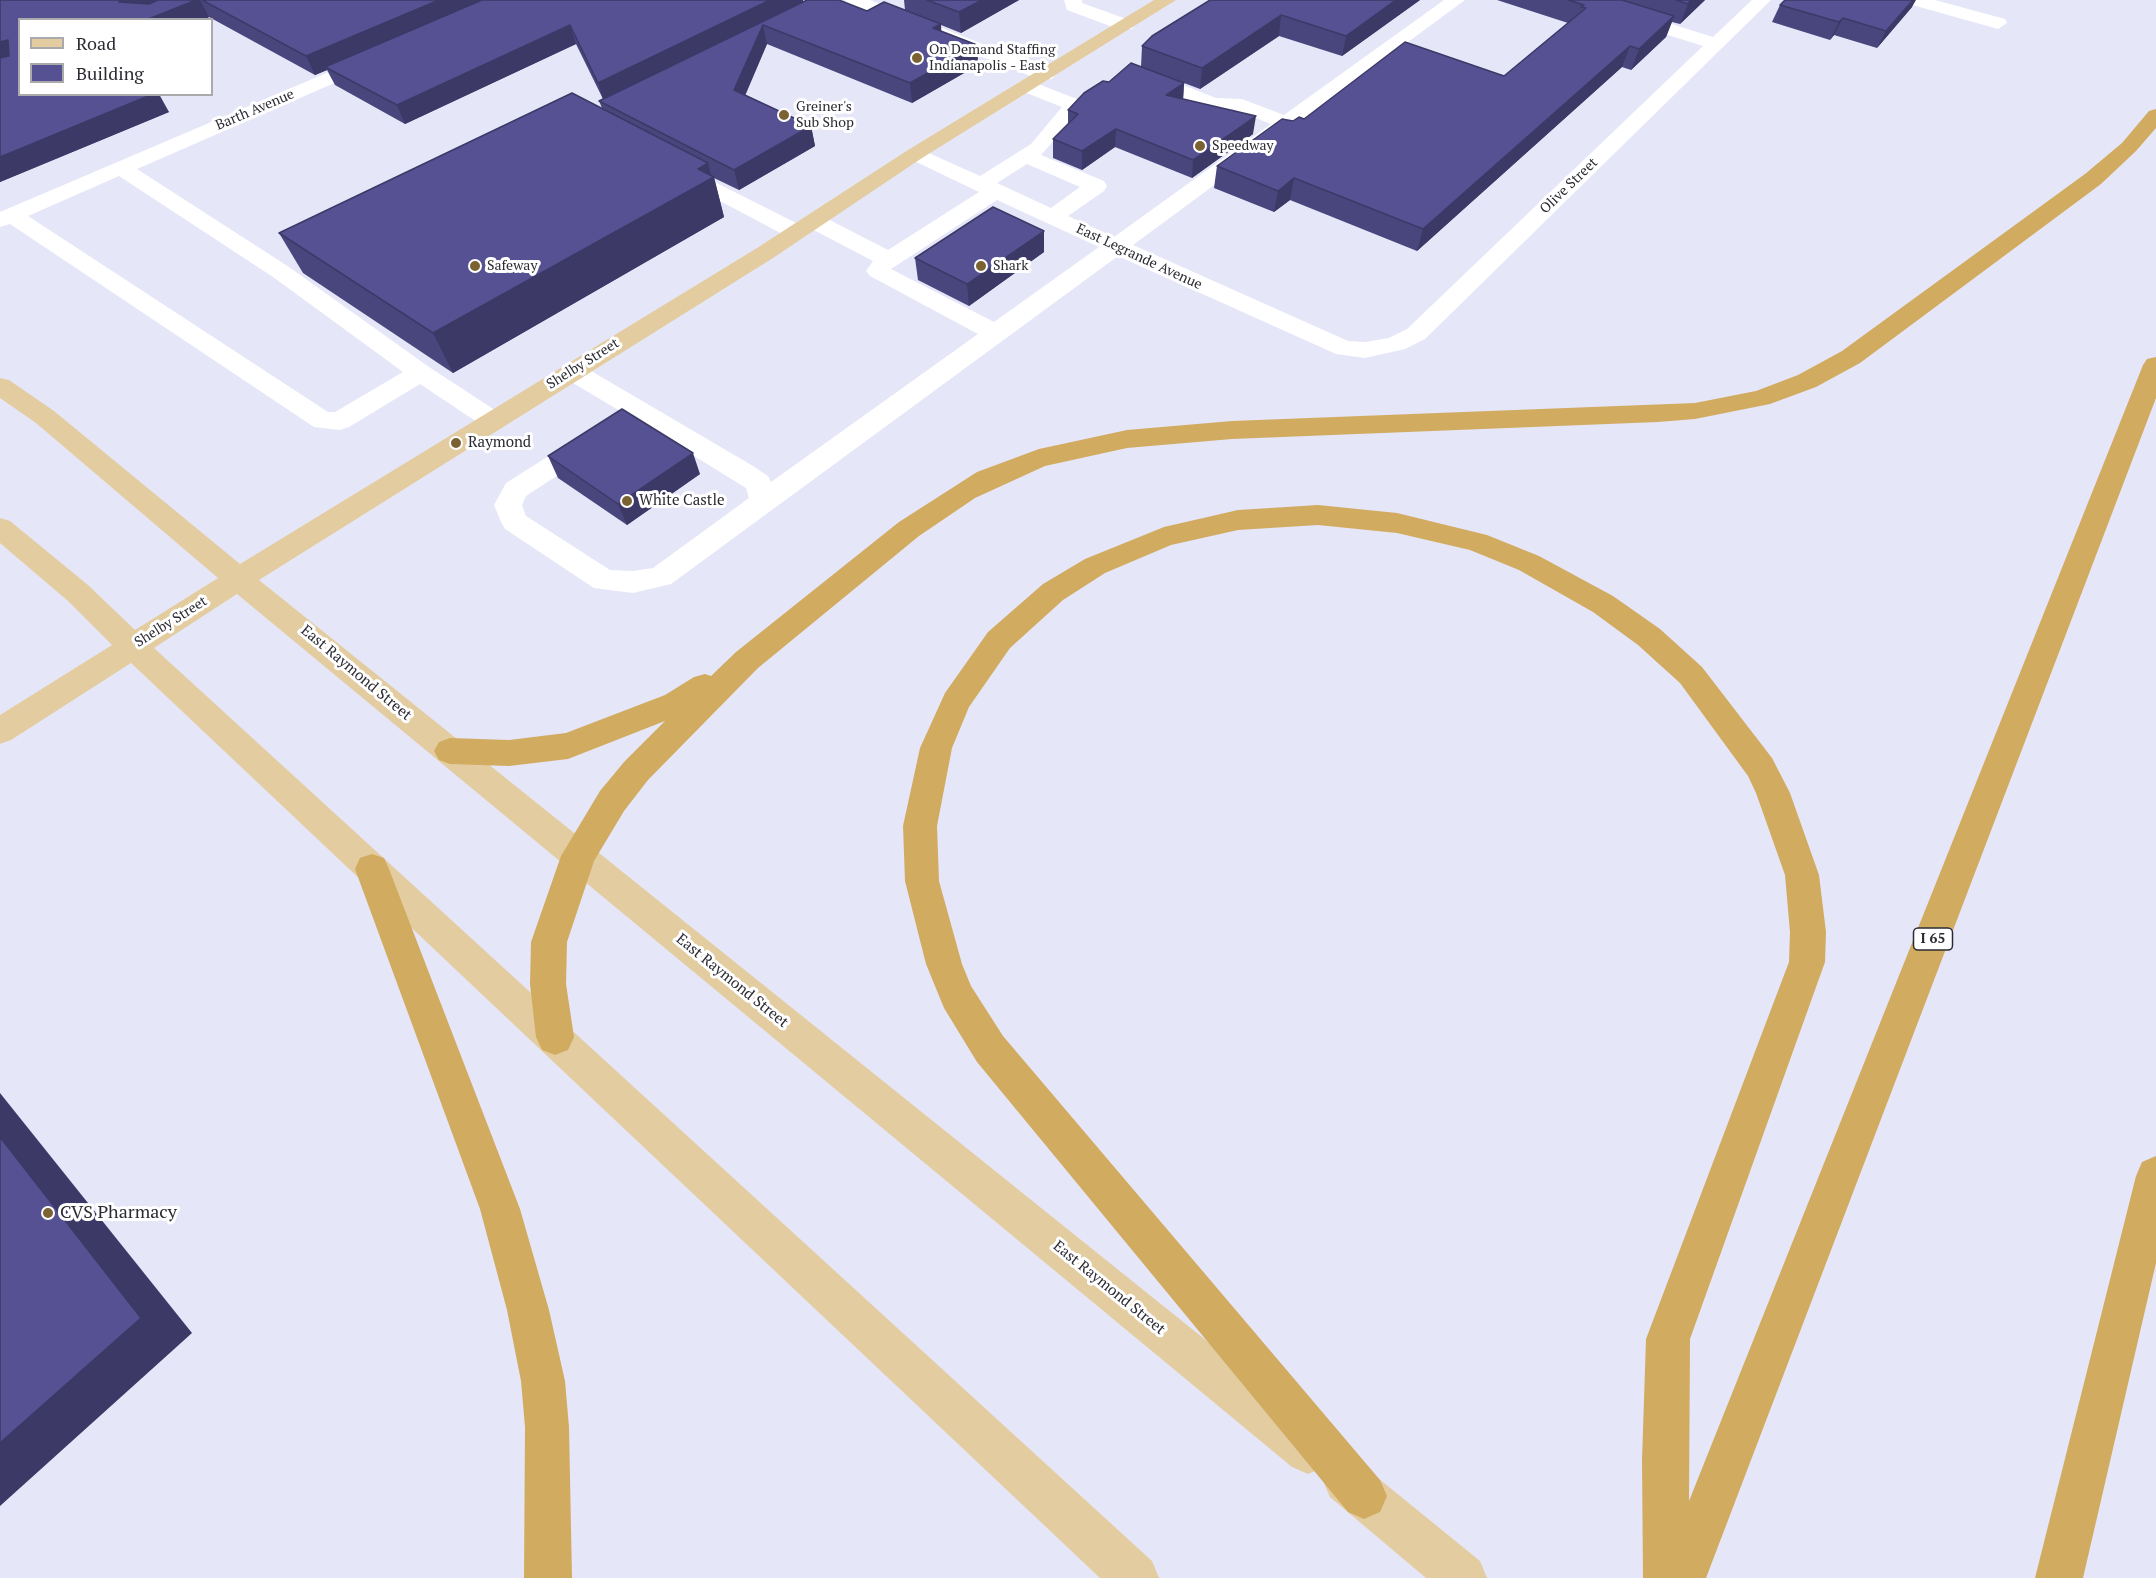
<!DOCTYPE html>
<html>
<head>
<meta charset="utf-8">
<style>
	body { margin:0 }
	#map { position:relative; width:2156px; height:1578px; overflow:hidden; background:#e6e6f9; font-family:"PT Serif",serif }
	canvas { display:block }
	.legend { position:absolute; left:18px; top:18px; width:195px; height:78px; box-sizing:border-box; background:#fff; border:2px solid #aaaaad; margin:0; padding:8px 10px; list-style:none; font-size:18px; color:#2b2b33 }
	.legend li { display:flex; align-items:center; gap:12px; height:30px }
	.legend b { width:30px; border:2px solid #aaaaad }
</style>
</head>
<body>
<div id="map">
<canvas width="2156" height="1578"></canvas>
<ul class="legend">
<li><b style="height:8px;background:#e3cda0"></b>Road</li>
<li><b style="height:16px;background:#555193"></b>Building</li>
</ul>
</div>
<script>
const g = document.querySelector('canvas').getContext('2d');
g.lineJoin = 'round';
function poly(rows) {
  const path = new Path2D();
  for (const r of rows) {
    path.moveTo(r[0], r[1]);
    for (let i = 2; i < r.length; i += 2) path.lineTo(r[i], r[i + 1]);
  }
  return path;
}
function paint(path, color) {
  g.fillStyle = color;
  g.fill(path, 'evenodd');
}
function trace(path, color, width, dash) {
  g.strokeStyle = color;
  g.lineWidth = width;
  g.lineCap = dash ? 'butt' : 'round';
  g.setLineDash(dash || []);
  g.stroke(path);
}
function label(font, color, halo, rows, align = 'center') {
  g.font = font + ' "PT Serif",serif';
  g.lineWidth = 6;
  g.setLineDash([]);
  g.textBaseline = 'middle';
  g.strokeStyle = halo;
  g.fillStyle = color;
  for (const [text, x, y, turn = 0] of rows) {
    g.save();
    g.translate(x, y);
    g.rotate((+turn || 0) * Math.PI / 180);
    g.textAlign = isNaN(turn) ? turn : align;
    if (halo) g.strokeText(text, 0, 0);
    g.fillText(text, 0, 0);
    g.restore();
  }
}
paint(poly([
	[845,0,870,0,1052,71,1055,75,1052,79,1038,79,848,4,845,0],
	[1064,0,1082,0,1082,3,1132,21,1134,25,1132,29,1118,29,1067,10,1064,0],
	[1444,0,1465,0,1133,245,1348,341,1365,342,1389,338,1407,329,1703,46,1570,4,1567,0,1595,0,1713,37,1752,0,1771,0,1425,339,1405,349,1365,358,1336,354,1118,256,671,584,633,593,594,588,505,529,501,522,494,505,506,483,620,411,563,377,559,371,563,365,572,363,581,365,753,466,768,476,771,482,978,334,870,276,866,271,873,261,806,226,803,221,806,216,814,214,822,216,888,250,979,192,908,158,904,154,908,150,922,150,980,176,1031,144,1062,107,1019,90,1016,86,1019,82,1033,82,1082,101,1085,105,1041,155,1104,181,1107,186,1104,191,1068,216,1114,237,1271,124,1233,109,1207,108,1136,80,1133,76,1136,72,1150,72,1216,98,1242,99,1284,115,1444,0],
	[1027,164,1080,187,1051,208,997,183,1027,164],
	[997,200,1099,247,994,322,891,269,997,200],
	[639,422,746,488,749,498,653,568,633,571,610,570,526,516,522,505,526,496,639,422],
	[1906,0,1935,0,2005,19,2007,23,1998,29,1909,4,1906,0],
	[371,54,378,56,381,60,378,64,137,169,289,267,429,367,501,414,505,420,501,426,492,429,483,426,420,384,349,427,340,430,314,427,10,224,0,227,0,212,371,54],
	[119,176,273,277,403,372,335,412,328,412,28,216,119,176],
	[679,164,804,227,807,232,804,237,788,237,671,175,668,170,671,165,679,164]
]), '#fff');
paint(poly([
	[1154,0,1176,0,922,158,773,258,259,580,1324,1435,1331,1451,1324,1467,1308,1474,1292,1467,237,594,154,648,1152,1561,1159,1578,1100,1578,131,663,11,740,0,744,0,715,112,645,68,601,0,543,0,518,10,521,88,585,135,630,218,578,36,423,0,398,0,378,9,380,54,411,240,564,757,248,908,150,1154,0],
	[1346,1458,1362,1465,1480,1561,1487,1578,1426,1578,1330,1497,1323,1481,1330,1465,1346,1458]
]), '#e3cda0');
paint(poly([
	[2156,109,2156,128,2136,151,2101,184,1860,363,1816,387,1770,404,1695,419,1658,422,1232,439,1127,448,1045,466,975,498,919,536,758,668,648,780,624,811,594,861,567,942,566,984,574,1037,568,1050,555,1055,542,1050,536,1037,530,984,531,942,561,856,600,791,624,762,665,721,568,759,509,766,450,764,439,760,434,751,439,742,450,738,509,740,566,733,665,695,694,677,705,674,711,676,736,652,899,522,977,472,1039,449,1127,430,1232,421,1695,403,1756,391,1798,375,1842,351,2085,174,2122,143,2149,111,2156,109],
	[2156,357,2156,398,1706,1578,1643,1578,1642,1460,1646,1339,1789,962,1790,932,1785,875,1756,793,1748,776,1680,683,1638,645,1593,612,1519,570,1470,550,1397,533,1318,525,1238,530,1171,545,1105,573,1063,600,1010,648,969,707,952,748,937,826,939,881,962,964,971,986,1003,1036,1380,1480,1387,1496,1380,1512,1364,1519,1348,1512,977,1062,944,1008,926,964,905,881,903,826,920,748,945,693,988,632,1043,584,1085,559,1164,527,1238,510,1318,505,1397,513,1487,535,1539,556,1613,596,1660,629,1702,667,1772,758,1790,793,1819,875,1826,932,1825,962,1690,1339,1689,1501,2143,365,2147,359,2156,357],
	[372,854,384,858,389,869,520,1209,549,1310,565,1381,569,1427,572,1578,524,1578,525,1427,521,1381,507,1310,480,1209,355,869,360,858,372,854],
	[2156,1156,2156,1263,2083,1578,2035,1578,2136,1176,2142,1162,2156,1156]
]), '#d1ab60');
paint(poly([
	[0,0,803,0,803,2,867,11,905,10,904,0,1019,0,961,33,941,25,941,31,977,45,978,65,912,103,767,44,745,96,811,126,815,146,739,190,714,178,724,217,453,373,303,273,279,233,602,108,599,101,603,99,576,44,405,124,335,85,327,70,315,75,209,17,204,20,20,20,169,112,0,182],
	[1210,0,1420,0,1342,56,1279,36,1200,89,1184,83,1183,99,1253,134,1192,178,1115,147,1082,170,1053,158,1053,139,1068,124,1068,110,1109,82,1141,67,1142,46],
	[1497,0,1705,0,1680,24,1672,22,1666,37,1631,70,1622,67,1417,251,1290,200,1274,212,1214,188,1217,166,1293,121,1504,76,1568,23],
	[1780,5,1912,7,1877,48,1834,35,1830,40,1772,22],
	[1044,231,1044,252,969,306,918,280,915,258],
	[548,456,700,474,627,525,558,478]
]), '#49467e');
paint(poly([
	[120,0,170,0,133,14,119,2],
	[196,0,200,0,209,17,204,20,146,20],
	[439,0,489,0,325,67,327,70,315,75,306,56],
	[770,0,803,0,804,3,604,102,598,83],
	[982,0,1019,0,961,33,959,12],
	[1396,0,1420,0,1342,56,1346,36],
	[1691,0,1705,0,1680,24,1688,4],
	[1913,0,1916,0,1912,7,1877,48,1886,31],
	[1281,15,1279,36,1200,89,1202,68],
	[1674,16,1666,37,1631,70,1639,49],
	[1843,18,1834,35,1830,40,1839,22],
	[941,24,942,44,933,28],
	[570,25,576,44,405,124,397,105],
	[763,25,767,44,738,111,734,90],
	[8,40,20,56,0,64,0,42],
	[977,45,978,65,912,103,910,83],
	[1630,46,1622,67,1417,251,1423,229],
	[1184,83,1183,101,1166,95],
	[153,94,159,94,169,112,0,182,0,157],
	[1256,116,1253,134,1192,178,1193,160],
	[811,126,815,146,739,190,734,170],
	[1116,129,1115,147,1082,170,1082,151],
	[708,163,712,179,714,177,724,217,453,373,433,333],
	[1294,178,1290,200,1274,212,1278,191],
	[1044,231,1044,252,969,306,967,284],
	[693,453,700,474,627,525,618,504],
	[0,1093,192,1333,0,1506]
]), '#3c3967');
const building = poly([
	[0,0,120,0,119,2,149,4,158,0,196,0,146,20,20,20,20,94,153,94,0,157,0,58,9,56,8,40,0,42,0,0],
	[202,0,439,0,306,56,202,0],
	[482,0,770,0,598,83,570,25,397,105,325,67,482,0],
	[807,0,839,0,867,11,884,2,941,24,933,28,977,45,910,83,763,25,734,90,811,126,734,170,599,101,807,0],
	[927,0,982,0,959,12,927,0],
	[1210,0,1396,0,1346,36,1281,15,1202,68,1142,46,1152,36,1210,0],
	[1568,0,1622,0,1674,16,1639,49,1630,46,1423,229,1294,178,1278,191,1217,166,1282,119,1293,121,1299,117,1304,119,1405,42,1504,76,1586,8,1581,7,1584,5,1568,0],
	[1676,0,1691,0,1688,4,1676,0],
	[1785,0,1913,0,1886,31,1843,18,1839,22,1780,5,1785,0],
	[1131,63,1184,83,1166,95,1256,116,1193,160,1116,129,1082,151,1053,139,1078,114,1068,110,1084,93,1103,81,1109,82,1131,63],
	[572,93,708,163,698,169,714,177,433,333,279,233,572,93],
	[993,207,1044,231,967,284,915,258,993,207],
	[622,409,693,453,618,504,548,456,622,409],
	[0,1137,141,1318,0,1443,0,1137]
]);
paint(building, '#555193');
trace(building, '#3c3967', 1.5);
for (const [x, y, r, color] of [
	[917,58,6,"#7a6232"],
	[784,115,6,"#7a6232"],
	[1200,146,6,"#7a6232"],
	[475,266,6,"#7a6232"],
	[981,266,6,"#7a6232"],
	[456,443,6,"#7a6232"],
	[627,501,6,"#7a6232"],
	[48,1213,6,"#7a6232"]
]) {
  const dot = new Path2D();
  dot.arc(x, y, r, 0, 2 * Math.PI);
  g.fillStyle = color;
  g.fill(dot);
  trace(dot, '#fff', 2);
}
label('14px', '#2b2b33', '#fff', [
	["On Demand Staffing",929,50],
	["Indianapolis - East",929,66],
	["Greiner's",796,107],
	["Sub Shop",796,123],
	["Speedway",1212,146],
	["Safeway",487,266],
	["Shark",993,266]
], 'left');
label('14px', '#2b2b33', '#fff', [
	["Barth Avenue",255,110,-23],
	["Olive Street",1569,186,-44],
	["East Legrande Avenue",1139,257,25],
	["Shelby Street",583,364,-32],
	["Shelby Street",171,622,-32]
]);
for (const [x, y, w] of [
	[1933,939,39]
]) {
  const box = new Path2D();
  box.roundRect(x - w / 2, y - 11, w, 22, 4.5);
  g.fillStyle = '#fff';
  g.fill(box);
  trace(box, '#2b2b33', 1.5);
}
label('bold 14px', '#2b2b33', null, [
	["I 65",1933,939]
]);
label('15px', '#2b2b33', '#fff', [
	["Raymond",468,443],
	["White Castle",639,501]
], 'left');
label('15px', '#2b2b33', '#fff', [
	["East Raymond Street",356,673,40],
	["East Raymond Street",732,981,39],
	["East Raymond Street",1109,1288,39]
]);
label('18px', '#2b2b33', '#fff', [
	["CVS Pharmacy",60,1213]
], 'left');
</script>
</body>
</html>
